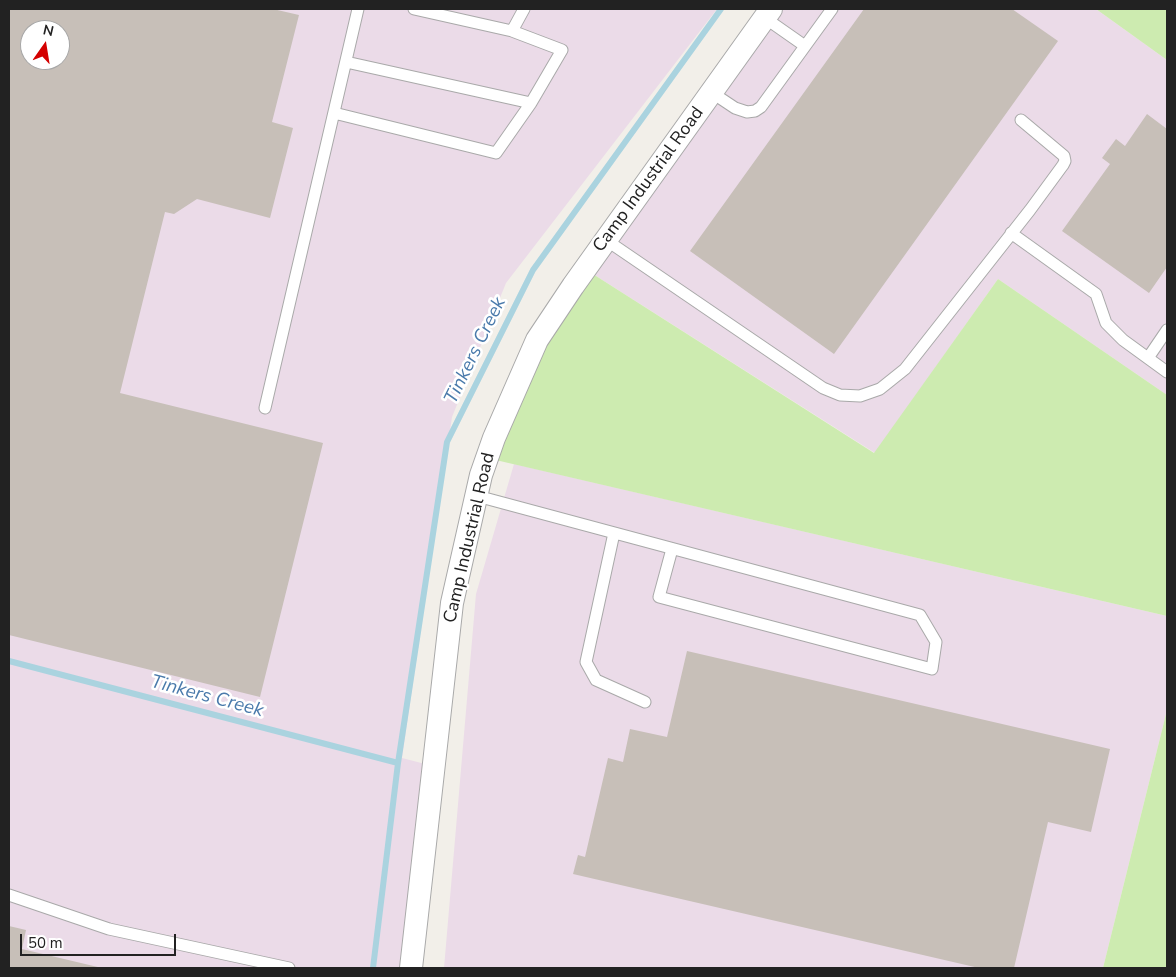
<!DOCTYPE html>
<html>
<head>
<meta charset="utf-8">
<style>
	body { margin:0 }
	#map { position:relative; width:1176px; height:977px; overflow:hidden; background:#f2efe9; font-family:"Nunito Sans",sans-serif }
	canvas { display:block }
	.frame { position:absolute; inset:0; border:10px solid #222; pointer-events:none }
	.north { position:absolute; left:20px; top:20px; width:50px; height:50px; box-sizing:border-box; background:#fff; border:1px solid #a7a7a7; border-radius:50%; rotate:13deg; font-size:14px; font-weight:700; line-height:20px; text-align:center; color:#222 }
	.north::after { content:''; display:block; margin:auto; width:18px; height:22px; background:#d40000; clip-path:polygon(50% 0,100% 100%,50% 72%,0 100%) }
	.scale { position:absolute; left:20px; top:934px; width:156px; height:22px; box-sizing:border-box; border:2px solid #222; border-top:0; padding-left:6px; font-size:15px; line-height:18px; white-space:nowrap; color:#222; -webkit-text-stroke:4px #fff; paint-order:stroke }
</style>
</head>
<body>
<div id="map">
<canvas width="1176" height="977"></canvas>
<div class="frame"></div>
<div class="north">N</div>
<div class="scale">50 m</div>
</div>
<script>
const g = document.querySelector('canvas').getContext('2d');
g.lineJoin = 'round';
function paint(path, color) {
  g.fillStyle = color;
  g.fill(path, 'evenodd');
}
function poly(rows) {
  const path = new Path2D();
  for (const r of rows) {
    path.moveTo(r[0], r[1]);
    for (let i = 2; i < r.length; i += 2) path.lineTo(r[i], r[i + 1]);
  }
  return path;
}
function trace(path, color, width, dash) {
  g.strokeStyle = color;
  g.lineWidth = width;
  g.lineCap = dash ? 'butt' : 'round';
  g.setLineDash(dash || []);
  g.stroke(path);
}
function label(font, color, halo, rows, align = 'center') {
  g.font = font + ' "Nunito Sans",sans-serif';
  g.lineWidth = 5;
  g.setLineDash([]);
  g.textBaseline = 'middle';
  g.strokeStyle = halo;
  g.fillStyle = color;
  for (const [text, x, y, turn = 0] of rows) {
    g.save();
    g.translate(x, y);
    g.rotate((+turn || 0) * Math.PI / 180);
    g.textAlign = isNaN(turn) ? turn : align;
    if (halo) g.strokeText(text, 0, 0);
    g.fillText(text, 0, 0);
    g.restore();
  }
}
paint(poly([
	[9,9,717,9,506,283,452,417,402,758,433,766,411,968,9,968],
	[30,30,60,30,60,60,30,60],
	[771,9,1096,9,1167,60,1167,395,998,279,875,453,585,269],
	[514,464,1167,616,1167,710,1103,968,444,968,476,594]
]), '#ebdbe8');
paint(poly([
	[1096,9,1167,9,1167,60],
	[585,269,874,453,998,279,1167,395,1167,616,487,458],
	[1167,710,1167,968,1103,968]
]), '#cdebb0');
trace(poly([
	[9,661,398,763],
	[373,968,398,763,447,442,533,270,721,9]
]), '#aad3df', 6);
paint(poly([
	[9,9,273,9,299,15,272,122,293,128,270,218,197,199,174,214,165,212,120,393,323,443,260,697,9,635],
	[30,30,60,30,60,60,30,60],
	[864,9,1012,9,1058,41,834,354,690,251],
	[1147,114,1167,129,1167,267,1149,293,1062,231,1110,164,1102,158,1116,139,1125,146],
	[687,651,1110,749,1091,832,1048,822,1014,968,979,968,573,874,578,855,585,857,608,758,623,762,630,729,667,737],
	[9,926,26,930,22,949,102,968,9,968]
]), '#c7bfb8');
const lane = poly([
	[414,9,512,31],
	[524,9,512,31,562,50,531,103],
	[765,18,805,46],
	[711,92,735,108,747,112,755,111,761,107,832,9],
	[334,113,496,153,531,103,346,62],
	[1011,233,1096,294,1106,323,1123,340,1167,372],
	[606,240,823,388,840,395,860,396,880,389,905,369,1030,210,1063,165,1065,161,1064,156,1021,120],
	[1148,358,1167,330],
	[265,408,358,9],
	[477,496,920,615,936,642,932,669,659,597,672,549],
	[614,533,586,662,596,680,645,702],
	[9,895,109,929,289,968]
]);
const street = poly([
	[411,968,452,603,481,475,494,438,537,340,573,286,771,9]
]);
trace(lane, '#a9a9a9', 13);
trace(street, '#a9a9a9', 24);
trace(lane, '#fff', 11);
trace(street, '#fff', 22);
label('18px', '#222', '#fff', [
	["Camp Industrial Road",649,180,-54],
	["Camp Industrial Road",470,538,-77]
]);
label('italic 19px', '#4a7aab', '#fff', [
	["Tinkers Creek",476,351,-64],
	["Tinkers Creek",207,697,15]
]);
</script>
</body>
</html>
